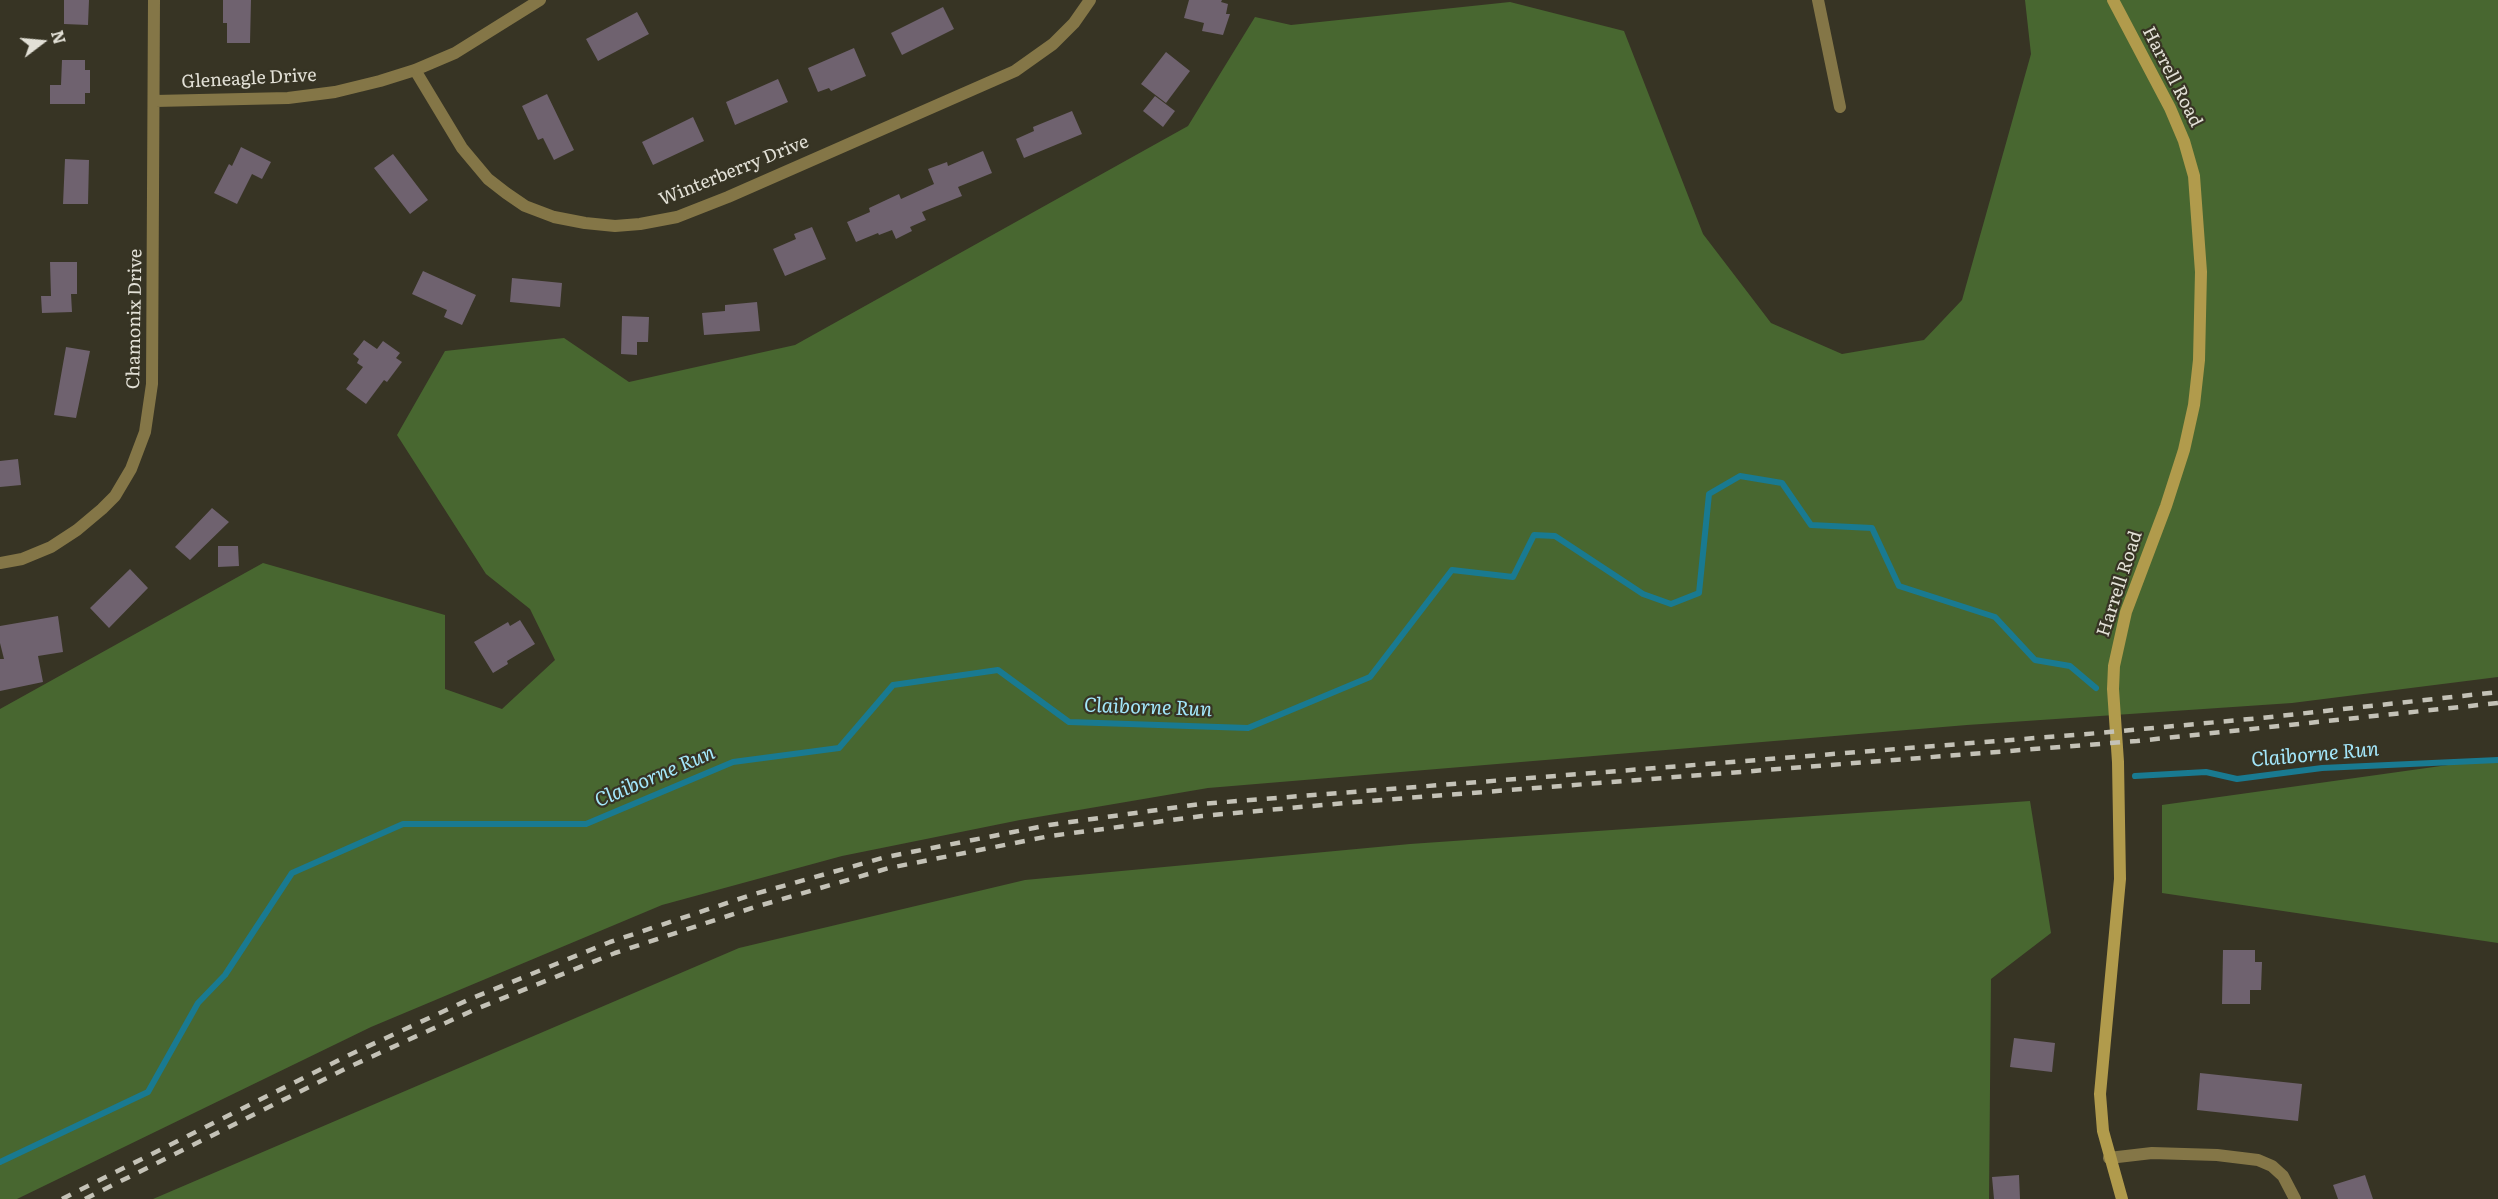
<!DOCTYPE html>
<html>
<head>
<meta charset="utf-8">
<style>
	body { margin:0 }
	#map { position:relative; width:2498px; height:1199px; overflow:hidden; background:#373424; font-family:Literata,serif }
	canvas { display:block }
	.north { position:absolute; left:12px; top:12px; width:60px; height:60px; -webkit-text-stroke:4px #373424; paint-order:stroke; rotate:74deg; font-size:16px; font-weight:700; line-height:24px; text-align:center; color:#e2e0d6 }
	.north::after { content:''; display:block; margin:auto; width:21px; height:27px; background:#e2e0d6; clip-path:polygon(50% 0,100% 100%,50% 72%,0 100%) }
</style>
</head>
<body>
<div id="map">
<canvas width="2498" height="1199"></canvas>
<div class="north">N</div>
</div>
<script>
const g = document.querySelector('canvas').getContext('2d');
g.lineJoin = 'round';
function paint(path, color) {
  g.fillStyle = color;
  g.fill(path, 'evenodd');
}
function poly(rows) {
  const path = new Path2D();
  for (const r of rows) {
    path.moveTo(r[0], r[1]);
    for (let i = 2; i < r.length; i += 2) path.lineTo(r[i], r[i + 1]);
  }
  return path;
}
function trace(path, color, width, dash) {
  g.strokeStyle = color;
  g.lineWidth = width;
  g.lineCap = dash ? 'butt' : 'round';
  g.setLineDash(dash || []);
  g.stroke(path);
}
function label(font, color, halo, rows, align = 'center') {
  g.font = font + ' Literata,serif';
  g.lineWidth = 4.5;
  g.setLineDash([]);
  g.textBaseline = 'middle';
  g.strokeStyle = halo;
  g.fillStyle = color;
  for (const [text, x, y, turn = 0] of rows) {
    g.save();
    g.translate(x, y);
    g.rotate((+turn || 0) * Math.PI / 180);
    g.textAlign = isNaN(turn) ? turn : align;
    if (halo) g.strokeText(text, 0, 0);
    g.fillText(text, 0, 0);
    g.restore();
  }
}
paint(poly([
	[2025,0,2498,0,2498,677,2292,703,1967,725,1208,788,1020,820,842,856,662,905,371,1027,17,1199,0,1199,0,709,263,563,445,615,445,689,502,709,555,660,530,609,486,574,397,435,445,351,564,338,629,382,795,345,1188,126,1255,17,1291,25,1510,2,1624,31,1703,234,1771,323,1842,354,1924,340,1962,300,2031,54],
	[2498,758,2498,943,2162,893,2162,805],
	[2030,801,2051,933,1991,979,1989,1199,153,1199,739,948,1025,880,1410,844]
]), '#486730');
trace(poly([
	[2135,776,2206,772,2237,779,2322,768,2498,760],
	[0,1162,148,1092,198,1003,225,975,292,873,403,824,586,824,733,762,839,748,893,685,998,670,1069,722,1248,728,1370,677,1452,570,1513,577,1534,535,1555,536,1643,594,1671,604,1699,593,1709,494,1740,476,1782,483,1811,525,1872,528,1899,586,1995,617,2035,660,2070,666,2096,688]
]), '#197a91', 6);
paint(poly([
	[64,0,89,0,88,25,64,24],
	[223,0,251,0,250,43,227,43,227,23,223,23],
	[1189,0,1222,0,1221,2,1228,4,1226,14,1230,14,1223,35,1202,31,1204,23,1184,18],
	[943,7,954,29,902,55,891,33],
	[637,12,649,34,598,61,586,39],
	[854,48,866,76,831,91,829,88,818,92,808,68],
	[1166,52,1190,71,1166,103,1141,84],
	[62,60,85,60,85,70,90,70,90,93,85,93,85,104,50,104,50,85,61,85],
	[778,79,788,102,735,125,726,102],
	[547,94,574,150,554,160,543,138,538,140,522,106],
	[1155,96,1175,111,1163,127,1143,111],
	[1072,111,1082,134,1024,158,1016,139,1034,131,1033,127],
	[693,117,704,141,653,165,642,142],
	[241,147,271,162,262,179,252,174,237,204,214,193,229,164,232,166],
	[983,151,992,173,958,187,962,196,922,212,926,220,910,227,912,231,896,239,892,230,879,235,878,233,856,242,847,222,870,212,869,208,899,194,901,199,934,184,928,169,947,162,948,166],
	[393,154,428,200,410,214,374,168],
	[65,159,89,160,88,204,63,204],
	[812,227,826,259,785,276,773,249,796,239,794,234],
	[50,262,77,262,77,294,71,294,72,312,42,313,41,296,51,296],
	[423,271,476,295,462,325,444,317,447,310,412,294],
	[512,278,562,283,560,307,510,302],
	[757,302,760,331,704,335,702,313,725,311,725,305],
	[622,316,649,317,648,342,637,342,637,355,621,354],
	[364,340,377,349,383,341,400,353,396,358,402,362,387,382,384,380,366,404,346,389,363,367,357,363,359,359,353,354],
	[66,347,90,351,76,418,54,415],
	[18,459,21,485,0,487,0,461],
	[212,508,229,522,190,560,175,547],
	[218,546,238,546,239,566,218,567],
	[130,569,148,588,109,628,90,608],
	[58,616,63,652,38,656,43,682,0,691,0,659,4,659,0,643,0,626],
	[520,620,535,644,507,661,508,664,493,673,474,642,508,622,510,626],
	[2223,950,2255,950,2255,962,2262,962,2261,990,2250,990,2250,1004,2222,1004],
	[2014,1038,2055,1043,2052,1072,2010,1067],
	[2200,1073,2302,1084,2298,1121,2197,1110],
	[2019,1175,2020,1199,1994,1199,1992,1177],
	[2365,1175,2373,1199,2338,1199,2333,1185]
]), '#6f626f');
trace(poly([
	[1818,0,1840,107],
	[415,70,462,148,488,179,506,193,525,206,554,217,585,223,615,226,640,224,677,217,728,197,1015,71,1053,44,1074,23,1090,0],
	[155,101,288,98,335,92,380,81,415,70,455,53,540,0],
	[0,563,22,559,51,547,77,530,102,509,115,496,131,469,145,432,152,384,154,0],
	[2109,1158,2152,1153,2217,1155,2258,1160,2272,1166,2283,1176,2295,1199]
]), '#847647', 12);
trace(poly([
	[2113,0,2170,108,2184,141,2194,176,2201,272,2199,360,2194,405,2184,450,2166,506,2126,612,2114,666,2113,689,2118,762,2120,879,2100,1094,2103,1131,2122,1199]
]), '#b19b4c', 12);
trace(poly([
	[62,1199,347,1056,470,999,610,942,751,895,886,857,1049,825,1200,804,2099,733,2261,718,2498,692],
	[85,1199,349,1067,476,1009,615,953,755,907,889,868,1050,836,1202,816,1356,802,2137,741,2498,703]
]), '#c4c2b7', 4.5, [10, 10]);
label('18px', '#e2e0d6', '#373424', [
	["Harrell Road",2172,77,63],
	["Gleneagle Drive",249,79,-3],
	["Winterberry Drive",734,171,-22],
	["Chamonix Drive",135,319,-89],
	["Harrell Road",2120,584,-72]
]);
label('italic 20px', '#a3e6fa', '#373424', [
	["Claiborne Run",1148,708,2],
	["Claiborne Run",2315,755,-5],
	["Claiborne Run",655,777,-23]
]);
</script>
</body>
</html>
